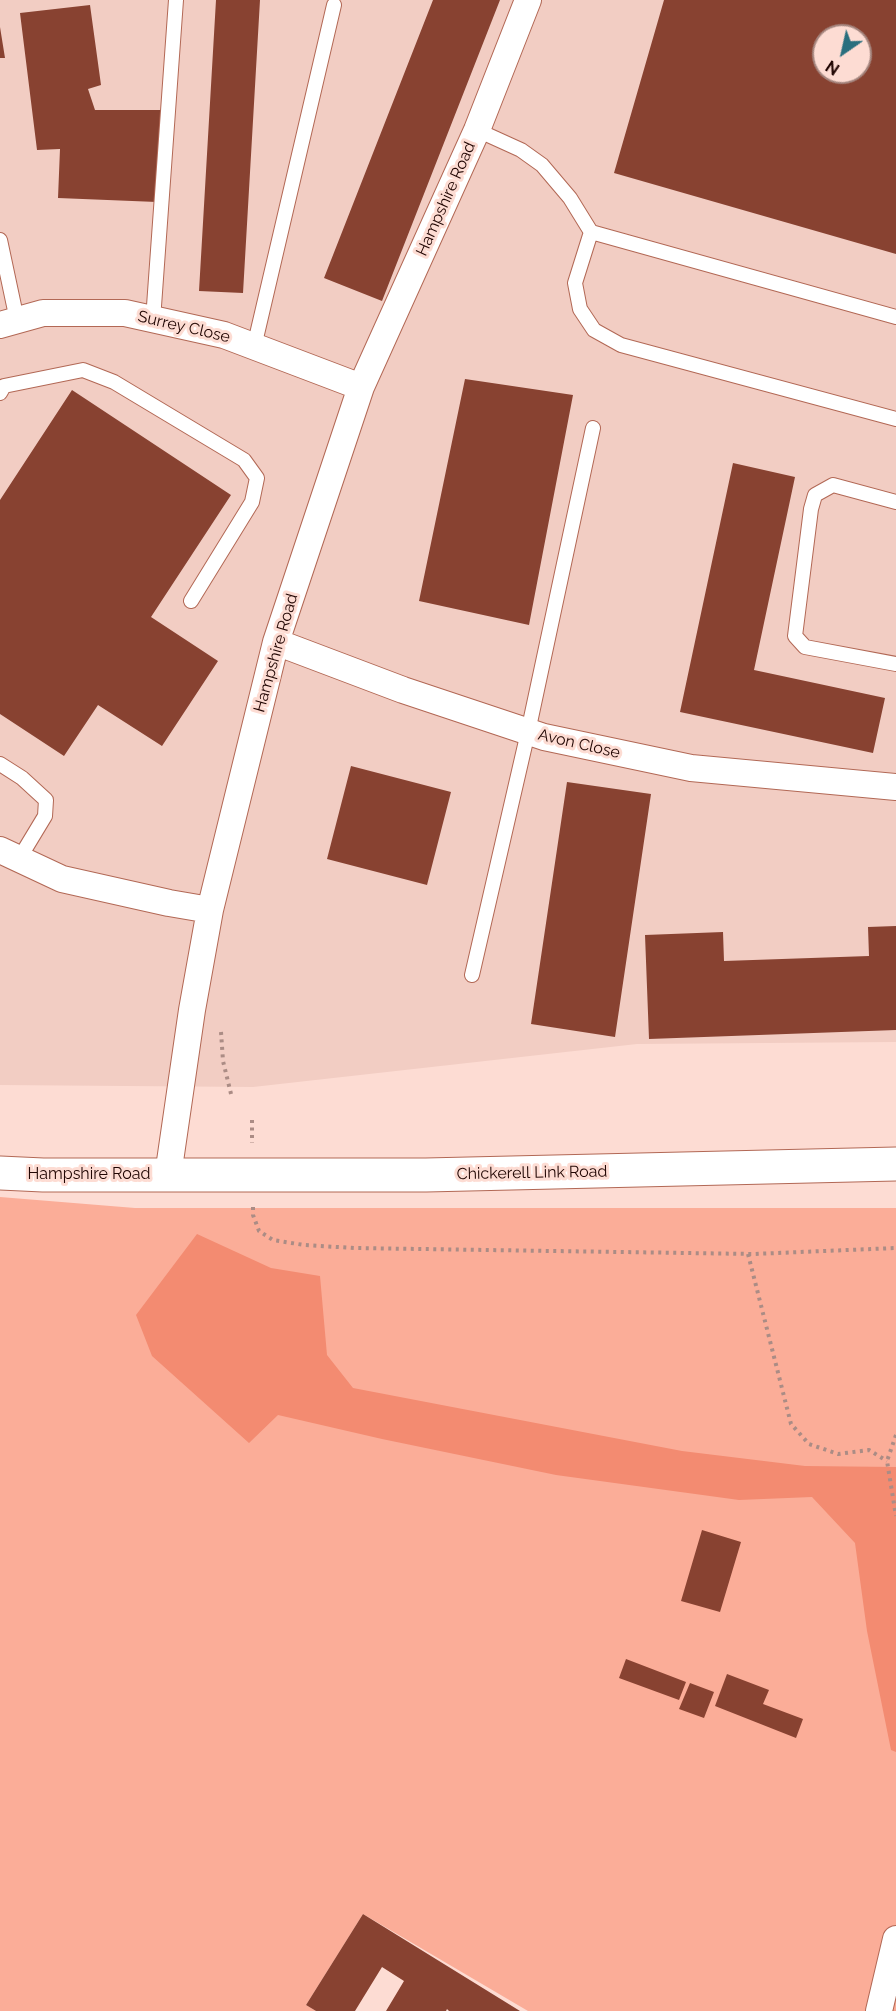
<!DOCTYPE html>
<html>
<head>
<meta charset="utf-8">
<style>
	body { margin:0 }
	#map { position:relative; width:896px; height:2011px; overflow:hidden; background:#fddcd3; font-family:Raleway,sans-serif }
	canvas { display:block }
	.north { position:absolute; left:812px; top:24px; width:60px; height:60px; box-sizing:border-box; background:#fddcd3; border:2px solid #a5867f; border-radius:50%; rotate:214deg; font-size:16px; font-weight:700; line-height:24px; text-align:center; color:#200502 }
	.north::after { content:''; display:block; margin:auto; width:21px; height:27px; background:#2a6f7e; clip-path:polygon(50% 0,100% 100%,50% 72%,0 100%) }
</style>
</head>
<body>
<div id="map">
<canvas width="896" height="2011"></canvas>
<div class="north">N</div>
</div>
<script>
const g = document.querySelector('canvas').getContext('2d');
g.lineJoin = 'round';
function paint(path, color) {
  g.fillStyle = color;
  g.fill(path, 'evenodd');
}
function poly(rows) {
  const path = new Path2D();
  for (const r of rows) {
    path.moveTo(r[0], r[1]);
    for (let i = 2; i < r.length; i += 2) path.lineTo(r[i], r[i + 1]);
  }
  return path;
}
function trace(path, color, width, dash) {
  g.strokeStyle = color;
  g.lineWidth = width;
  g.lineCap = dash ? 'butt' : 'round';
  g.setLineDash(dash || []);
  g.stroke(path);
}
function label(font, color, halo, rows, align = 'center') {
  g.font = font + ' Raleway,sans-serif';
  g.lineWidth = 6;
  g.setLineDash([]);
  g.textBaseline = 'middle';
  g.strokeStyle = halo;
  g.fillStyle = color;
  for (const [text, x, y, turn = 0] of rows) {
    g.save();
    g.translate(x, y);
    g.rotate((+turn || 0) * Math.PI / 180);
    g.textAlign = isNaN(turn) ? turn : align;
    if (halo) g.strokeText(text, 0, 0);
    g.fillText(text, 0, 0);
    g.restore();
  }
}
paint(poly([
	[0,0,896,0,896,1042,637,1044,253,1087,0,1085],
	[824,36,860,36,860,72,824,72]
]), '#f2cdc3');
paint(poly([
	[0,1197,135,1208,896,1208,896,2011,528,2011,363,1914,306,2005,316,2011,0,2011]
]), '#fbad98');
paint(poly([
	[197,1234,271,1268,320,1276,327,1355,353,1388,682,1451,805,1466,896,1467,896,1752,891,1750,867,1631,855,1543,812,1497,739,1500,556,1475,382,1439,278,1415,249,1443,152,1356,136,1315]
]), '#f38b71');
paint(poly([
	[216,0,260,0,243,293,199,291],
	[433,0,500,0,382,301,324,278],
	[664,0,896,0,896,254,614,173],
	[824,36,860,36,860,72,824,72],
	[90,5,101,85,88,89,95,110,164,110,157,202,58,198,60,149,37,150,20,13],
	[0,27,5,58,0,58],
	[465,379,573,395,529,625,419,601],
	[72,390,231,495,151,617,218,661,162,746,98,705,64,756,0,714,0,500],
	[733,463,795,477,754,670,885,698,873,753,680,712],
	[351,766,451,792,427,885,327,859],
	[567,782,651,794,615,1037,531,1024],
	[896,926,896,1030,649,1039,645,935,723,932,724,961,869,956,868,927],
	[702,1530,741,1542,720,1612,681,1601],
	[626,1659,686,1682,679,1700,619,1678],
	[727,1674,769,1690,763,1704,803,1719,796,1738,715,1706],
	[690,1683,714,1692,704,1718,679,1709],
	[363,1914,520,2011,449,2011,447,2009,446,2011,386,2011,404,1981,382,1967,355,2011,316,2011,306,2005]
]), '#884231');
const service = poly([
	[477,130,521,150,542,165,570,198,591,232,896,317],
	[591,232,575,283,580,309,594,330,621,345,896,419],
	[0,240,17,320],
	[153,320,176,0],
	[254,347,334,5],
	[0,393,4,386,83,370,114,382,244,460,257,478,252,502,191,601],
	[896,502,833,485,815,495,811,509,795,636,805,647,896,664],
	[0,764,22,778,46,800,45,816,19,859],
	[472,975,528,732,593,428]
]);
const minor = poly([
	[0,325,43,313,125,313,224,335,361,387],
	[276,642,403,690,544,737,691,768,896,787],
	[0,850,62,879,169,903,210,910],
	[168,1175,192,1010,210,910,276,642,361,387,477,130,528,0],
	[879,2011,896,1939]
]);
const secondary = poly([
	[0,1173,43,1175,426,1175,896,1164]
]);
trace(service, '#b26855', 16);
trace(minor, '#b26855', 28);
trace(secondary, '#b26855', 35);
trace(poly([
	[221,1032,223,1061,232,1098],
	[252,1120,252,1143],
	[253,1207,253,1215,259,1231,273,1240,304,1245,354,1248,753,1254,896,1248],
	[748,1254,791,1424,809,1444,838,1454,869,1450,887,1461],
	[896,1435,887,1461,896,1516]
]), '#ab8c85', 4, [3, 4.5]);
trace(service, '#fff', 14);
trace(minor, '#fff', 26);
trace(secondary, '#fff', 33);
label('16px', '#200502', '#fddcd3', [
	["Hampshire Road",446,199,-66],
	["Surrey Close",184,327,13],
	["Hampshire Road",276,653,-74],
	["Avon Close",579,744,13],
	["Chickerell Link Road",532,1173,-1],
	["Hampshire Road",89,1174]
]);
</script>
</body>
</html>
